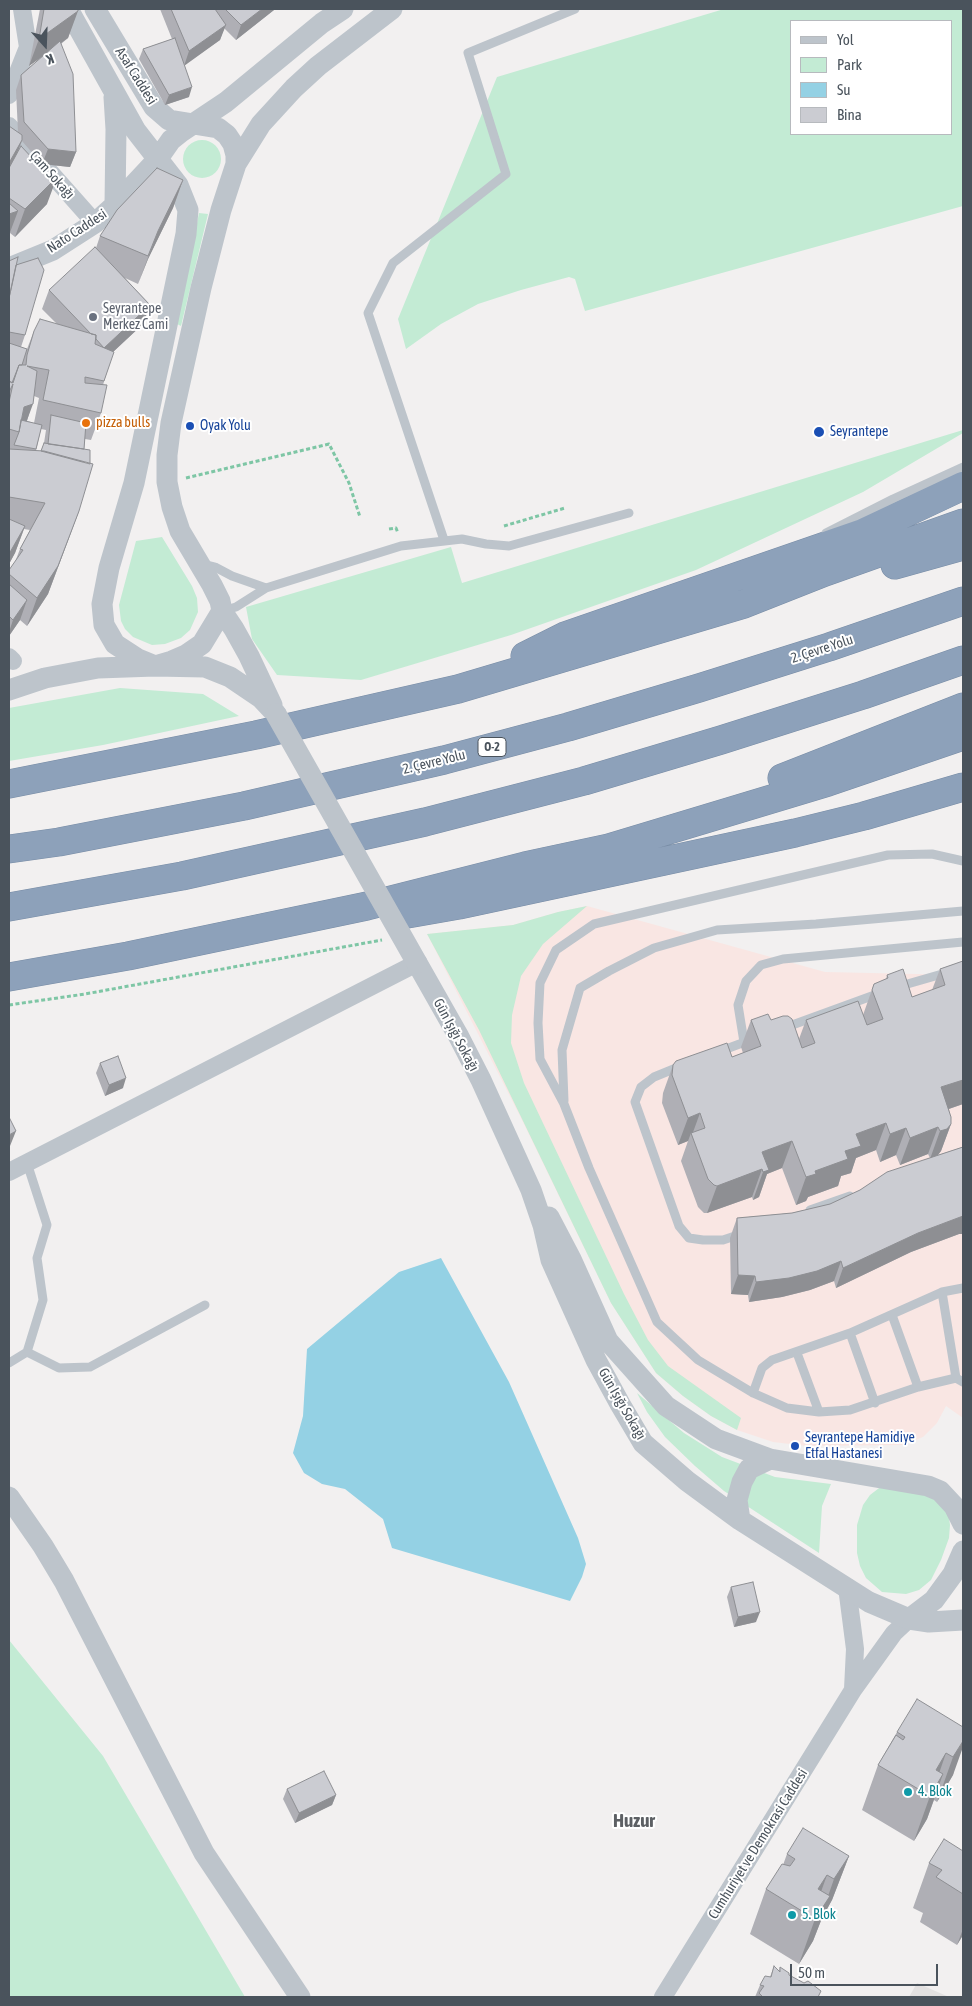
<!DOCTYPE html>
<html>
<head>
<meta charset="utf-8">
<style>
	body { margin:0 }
	#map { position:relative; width:972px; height:2006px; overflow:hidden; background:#f2f0f0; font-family:"Asap Condensed",sans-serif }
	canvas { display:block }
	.frame { position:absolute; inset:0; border:10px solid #4a535c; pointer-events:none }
	.legend { position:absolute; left:790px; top:20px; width:162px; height:115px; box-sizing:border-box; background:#fff; border:1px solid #b7babe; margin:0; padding:6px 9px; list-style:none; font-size:15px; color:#4a535c }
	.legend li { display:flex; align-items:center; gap:10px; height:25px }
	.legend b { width:25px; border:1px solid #b7babe }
	.north { position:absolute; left:20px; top:20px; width:50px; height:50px; -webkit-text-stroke:4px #fff; paint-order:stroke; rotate:160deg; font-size:14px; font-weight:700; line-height:20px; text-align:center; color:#4a535c }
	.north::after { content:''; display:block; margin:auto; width:18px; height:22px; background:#4a535c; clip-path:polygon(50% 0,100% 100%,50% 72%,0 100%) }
	.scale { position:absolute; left:790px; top:1964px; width:148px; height:22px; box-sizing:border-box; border:2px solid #4a535c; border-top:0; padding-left:6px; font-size:15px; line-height:18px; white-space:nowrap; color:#4a535c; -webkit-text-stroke:4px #fff; paint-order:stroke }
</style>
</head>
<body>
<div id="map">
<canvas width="972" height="2006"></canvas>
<div class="frame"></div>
<ul class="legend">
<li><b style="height:6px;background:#bdc4cb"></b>Yol</li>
<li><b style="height:14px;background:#c3ebd4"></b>Park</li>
<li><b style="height:14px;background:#94d1e4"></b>Su</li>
<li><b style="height:14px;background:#cbccd2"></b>Bina</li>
</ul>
<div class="north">K</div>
<div class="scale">50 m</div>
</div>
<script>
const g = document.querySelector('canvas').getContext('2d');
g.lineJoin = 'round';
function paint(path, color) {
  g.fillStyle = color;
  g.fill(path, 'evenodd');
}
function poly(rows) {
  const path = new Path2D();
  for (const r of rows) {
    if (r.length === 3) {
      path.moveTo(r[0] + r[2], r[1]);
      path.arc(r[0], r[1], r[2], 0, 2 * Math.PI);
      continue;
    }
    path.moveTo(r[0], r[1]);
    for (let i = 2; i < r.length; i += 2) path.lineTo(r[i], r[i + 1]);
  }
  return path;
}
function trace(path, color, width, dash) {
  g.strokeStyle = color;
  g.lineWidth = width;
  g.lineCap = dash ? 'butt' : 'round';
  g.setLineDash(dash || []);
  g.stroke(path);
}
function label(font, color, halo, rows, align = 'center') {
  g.font = font + ' "Asap Condensed",sans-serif';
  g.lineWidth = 4;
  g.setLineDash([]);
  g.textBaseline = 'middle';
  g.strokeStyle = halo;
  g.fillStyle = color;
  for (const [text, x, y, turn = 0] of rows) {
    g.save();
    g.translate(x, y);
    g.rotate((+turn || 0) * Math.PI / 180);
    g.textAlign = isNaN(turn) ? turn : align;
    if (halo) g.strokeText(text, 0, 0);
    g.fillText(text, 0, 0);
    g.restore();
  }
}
paint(poly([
	[917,1983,949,1997,909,1997]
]), '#e3e1e1');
paint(poly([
	[587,906,825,972,963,975,963,1418,946,1406,937,1423,923,1437,903,1445,807,1446,773,1442,737,1430,711,1416,683,1396,656,1373,611,1303,520,1116,427,934,513,925,558,912]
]), '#f9e6e3');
paint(poly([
	[724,9,963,9,963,206,585,311,575,279,569,277,521,290,478,304,441,324,406,349,398,319,497,77],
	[791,21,951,21,951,134,791,134],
	[202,159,19],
	[199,213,208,214,181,326,177,324],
	[963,430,963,433,863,492,696,570,511,635,361,680,277,675,252,639,246,607,451,547,462,583],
	[162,537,192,586,197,598,198,612,190,630,181,638,165,644,152,645,133,637,125,629,121,621,119,605,136,541],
	[120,688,203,694,239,716,103,745,9,761,9,708],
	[587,906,543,944,521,976,512,1015,511,1043,524,1083,624,1294,648,1340,668,1366,741,1418,737,1430,711,1416,683,1396,656,1373,611,1303,479,1030,427,934,513,925,558,912],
	[637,1393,684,1433,722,1457,775,1477,831,1484,822,1506,819,1553,724,1491,695,1466,665,1437,647,1412],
	[917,1483,948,1511,950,1525,949,1538,941,1560,931,1580,919,1590,906,1594,882,1592,866,1578,860,1566,857,1553,857,1525,863,1505,870,1495,883,1485],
	[9,1640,103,1756,245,1997,9,1997]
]), '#c3ebd4');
paint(poly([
	[441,1258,509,1382,578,1538,586,1564,582,1577,570,1601,392,1548,383,1519,345,1489,322,1484,304,1473,293,1453,303,1416,307,1349,399,1272]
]), '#94d1e4');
const motorway = poly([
	[895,565,963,546],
	[525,656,565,636,863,533,963,486],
	[782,778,963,707],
	[9,784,256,735,458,689,744,604,825,572,963,523],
	[9,849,59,842,244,806,444,760,568,727,699,688,829,647,963,601],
	[9,907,182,876,425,822,584,781,721,740,863,695,963,660],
	[402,915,459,905,795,833,864,816,963,787],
	[9,977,128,956,367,906,525,866,609,848,828,782,963,736]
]);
trace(motorway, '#788ca5', 29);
trace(poly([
	[186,478,329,444,349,483,360,517],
	[504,526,565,508],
	[389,529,396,528,398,533],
	[9,1005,85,994,382,940]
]), '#7ec6a5', 3, [4, 2.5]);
trace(poly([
	[826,533,893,499,963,467],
	[444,540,368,313,393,263,506,174,468,53,575,9],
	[203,564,215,567,232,576,266,588,236,607,222,611],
	[266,588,401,546,462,539,486,544,509,546,629,513],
	[963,861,932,854,888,855,594,924,556,950,540,983,538,1023,540,1059,564,1104,589,1168,657,1322,698,1360,753,1393,787,1408,819,1412,850,1410,918,1387,956,1378,963,1382],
	[897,987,963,968],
	[784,1028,880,993],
	[744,1042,738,1005,746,981,761,965,783,959,963,942],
	[718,1052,753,1039],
	[681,1066,654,1077,641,1087,635,1102,679,1226,689,1238,703,1240,723,1240,741,1234],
	[564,1101,562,1050,580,988,609,971,654,948,717,930,816,924,963,911],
	[810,1210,850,1196],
	[942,1292,956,1378],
	[892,1315,918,1387],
	[850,1333,875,1403],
	[27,1352,59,1368,90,1367,205,1305],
	[797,1353,819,1412],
	[9,1363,27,1352,43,1300,37,1258,47,1225,27,1163],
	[753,1393,762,1368,772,1360,850,1333,942,1292,963,1288]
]), '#bdc4cb', 9);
trace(poly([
	[9,95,28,47,22,9],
	[9,126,95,223],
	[9,657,13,661],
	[9,1172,417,963],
	[847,1587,855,1649,853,1689],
	[663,1997,853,1690,894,1633,909,1619]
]), '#bdc4cb', 18);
trace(poly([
	[68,9,136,131,178,185,188,210,186,234,134,483,109,568,102,604,104,625,115,644,138,659,155,666,205,667,230,677,261,698,276,714],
	[95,9,154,107,169,120,218,128,227,135,233,144,236,155,236,164,221,210,201,288,171,423,167,455,167,482,172,507,180,531,212,585,220,601,222,611,234,629,249,656,272,705],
	[114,97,116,129,115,205],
	[236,164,261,124,294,88,318,66,392,9],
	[9,268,53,250,95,223,115,205,157,160,171,140,181,132,226,102,322,23,343,9],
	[9,690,45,678,98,668,155,666,172,661,186,655,202,644,222,611],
	[417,963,459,1037,481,1080,531,1190,543,1225,551,1260,596,1360,620,1404,643,1443,687,1481,740,1520,869,1602,909,1619,929,1622,963,1620],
	[549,1217,571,1259,608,1341,666,1406,716,1439,770,1459,928,1486,940,1491,954,1506,963,1524],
	[9,1497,43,1546,64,1581,204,1853,300,1997],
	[740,1520,737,1500,742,1482,749,1469,770,1459],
	[909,1619,934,1600,953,1574,963,1551]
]), '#bdc4cb', 21);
trace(motorway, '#8da1ba', 28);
trace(poly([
	[276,714,417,963]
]), '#bdc4cb', 21);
paint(poly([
	[40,9,78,9,68,38,61,44,76,152,70,167,42,164,22,141,17,153,47,204,15,237,10,233,9,235,9,126,18,132,16,90,21,75,40,58,29,66],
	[160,9,275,9,274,10,236,40,224,28,220,40,184,65,189,97,165,105,139,59,143,49,172,39],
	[183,180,173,208,148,259,138,284,125,278,150,305,143,324,113,352,103,385,101,413,91,440,85,439,79,511,69,538,48,594,27,626,20,620,9,636,9,570,15,562,20,549,30,530,24,529,15,553,9,564,9,261,16,265,25,335,21,347,27,349,34,331,57,324,42,309,49,290,96,248,100,236],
	[34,396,39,398,34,423,27,421],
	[41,429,46,430,44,443,41,451,36,451],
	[963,961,963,1105,963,1104,949,1109,951,1124,941,1151,938,1155,963,1147,963,1234,959,1234,911,1252,836,1288,834,1281,810,1290,782,1297,749,1302,748,1295,731,1294,730,1238,737,1218,792,1213,830,1204,930,1158,928,1154,900,1165,896,1155,880,1162,876,1150,856,1158,851,1173,841,1176,838,1186,808,1197,806,1201,796,1205,782,1168,767,1174,759,1197,753,1200,752,1197,707,1213,704,1213,698,1207,681,1161,688,1141,678,1145,662,1103,663,1093,673,1065,732,1057,743,1053,741,1047,751,1020,771,1020,799,1039,806,1020,863,1015,874,984,886,979,887,975,912,997,932,990,940,969],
	[100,1063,123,1088,105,1096,96,1073],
	[731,1587,756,1622,734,1627,727,1597],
	[963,1727,953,1775,937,1802,934,1800,927,1819,914,1841,862,1810,878,1765,897,1732],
	[287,1789,336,1795,332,1805,295,1823,283,1799],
	[963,1851,963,1935,957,1945,920,1922,923,1913,913,1908,929,1863],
	[787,1854,849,1856,832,1900,822,1918,813,1941,799,1964,750,1934,766,1889,783,1865],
	[774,1966,779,1971,780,1967,789,1975,819,1997,755,1997,760,1985,770,1977]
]), '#afafb5');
paint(poly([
	[262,9,275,9,274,10,236,40,241,25],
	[78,11,68,38,29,66,39,39],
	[226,25,220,40,184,66,189,51],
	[192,87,189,97,165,105,169,95],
	[22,140,12,168,9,173,9,163],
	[48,149,76,152,70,167,42,164],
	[57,177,47,204,15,237,25,209],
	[183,180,173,208,148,259,138,284,158,231],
	[18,211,9,235,9,214],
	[150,305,143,324,97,367,104,348],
	[33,404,23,431,19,432,24,407],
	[79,511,48,594,27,626,37,598],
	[25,526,15,553,9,564,9,554],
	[27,600,20,620,9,636,9,632,13,620],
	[126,1078,123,1088,105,1096,109,1085],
	[963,1080,963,1104,931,1115,941,1087],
	[700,1113,692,1135,691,1133,688,1141,678,1145,688,1118],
	[886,1123,876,1150,856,1158,851,1173,841,1176,838,1186,808,1197,806,1201,796,1205,806,1177,815,1171,856,1134],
	[951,1124,941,1151,937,1156,930,1159,940,1131],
	[938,1127,928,1154,900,1165,910,1138],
	[906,1128,896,1155,880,1162,890,1134],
	[16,1131,10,1146,9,1147,9,1135],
	[792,1141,782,1168,767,1174,759,1197,753,1200,763,1172,762,1169,752,1197,707,1213,717,1186,762,1152],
	[963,1216,963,1234,959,1234,911,1252,836,1288,843,1268,918,1233],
	[841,1261,834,1281,810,1290,782,1297,749,1302,756,1282],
	[738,1275,755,1276,748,1295,731,1294],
	[760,1612,756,1622,734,1627,738,1617],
	[963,1741,963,1747,953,1775,937,1802,953,1757],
	[946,1753,932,1794,943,1774,927,1819,914,1841,930,1796,936,1770],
	[336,1795,332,1805,295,1823,299,1813],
	[849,1856,832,1900,822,1918,813,1941,799,1964,815,1919,826,1902,834,1879],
	[827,1875,812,1917,818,1889],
	[963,1929,963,1935,957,1945]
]), '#8e8f93');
const building = poly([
	[44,9,78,9,78,11,39,39,44,9],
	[171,9,215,9,226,25,189,51,171,9],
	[225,9,262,9,241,25,225,9],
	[175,38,192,87,169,95,143,49,175,38],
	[60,41,73,74,76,152,48,149,24,122,21,75,60,41],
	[9,126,22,135,22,140,9,163,9,126],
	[21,146,48,175,51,172,57,177,25,209,9,198,9,168,21,146],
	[157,168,183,180,158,231,148,256,100,236,117,210,157,168],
	[9,203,18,211,9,214,9,203],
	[95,247,150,305,104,348,96,339,96,335,91,334,49,290,95,247],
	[18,257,12,285,9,298,9,261,18,257],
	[38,258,44,270,25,335,9,332,9,298,16,265,38,258],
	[40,319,96,335,95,344,114,352,104,381,85,377,85,383,107,385,101,413,43,400,49,370,27,366,37,371,33,404,24,407,19,432,9,429,9,402,13,384,9,392,9,381,13,383,19,365,26,365,27,355,34,331,40,319],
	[9,343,27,349,22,365,19,365,12,383,9,381,9,343],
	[51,415,86,423,84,449,48,444,51,415],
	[21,420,42,425,36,449,14,445,19,432,21,420],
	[44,443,90,450,90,464,41,451,44,443],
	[9,449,44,451,93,464,79,511,58,566,37,598,9,574,9,570,23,550,20,549,45,503,9,497,9,449],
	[9,519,25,526,9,554,9,519],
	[9,584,27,600,13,620,9,616,9,584],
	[963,961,963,1080,941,1087,951,1117,951,1124,947,1129,940,1131,938,1127,910,1138,906,1128,890,1134,886,1123,856,1134,861,1146,845,1151,848,1159,815,1171,816,1174,806,1177,792,1141,762,1152,769,1170,763,1172,762,1169,717,1186,714,1185,708,1179,691,1133,705,1128,700,1113,688,1118,672,1075,673,1065,676,1061,727,1043,732,1057,761,1046,751,1020,768,1014,771,1020,783,1016,788,1016,792,1019,802,1048,815,1043,806,1020,858,1001,867,1025,883,1019,872,990,874,984,888,978,887,975,903,969,912,997,945,985,940,969,963,961],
	[118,1056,126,1078,109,1085,100,1063,118,1056],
	[9,1117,16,1131,9,1135,9,1117],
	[963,1147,963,1216,918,1233,843,1268,841,1261,817,1271,789,1278,756,1282,755,1276,738,1275,737,1218,792,1213,830,1204,860,1190,887,1172,963,1147],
	[753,1582,760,1612,738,1617,731,1587,753,1582],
	[917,1699,963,1727,963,1741,953,1757,946,1753,936,1770,943,1774,930,1796,878,1765,896,1735,903,1740,905,1737,897,1732,917,1699],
	[324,1771,336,1795,299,1813,287,1789,324,1771],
	[803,1828,849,1856,834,1879,827,1875,818,1889,830,1896,815,1919,766,1889,782,1864,790,1866,795,1859,787,1854,803,1828],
	[944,1839,963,1851,963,1894,936,1877,942,1870,929,1863,944,1839],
	[774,1966,780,1972,780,1967,789,1973,789,1975,804,1983,808,1981,821,1991,818,1997,763,1997,759,1993,764,1986,760,1985,765,1976,771,1977,774,1966]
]);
paint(building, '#cbccd2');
trace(building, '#8e8f93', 1);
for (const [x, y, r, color] of [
	[93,317,5,"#6b7280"],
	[86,423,5,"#e8710a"],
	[190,426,5,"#1a4fb4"],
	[819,432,6,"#1a4fb4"],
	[795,1446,5,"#1a4fb4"],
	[908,1792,5,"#0f9aa8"],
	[792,1915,5,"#0f9aa8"]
]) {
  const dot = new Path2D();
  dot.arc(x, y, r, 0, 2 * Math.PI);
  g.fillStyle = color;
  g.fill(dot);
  trace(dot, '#fff', 2);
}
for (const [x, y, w] of [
	[492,747,28]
]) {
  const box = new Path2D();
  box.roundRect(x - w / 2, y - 9.5, w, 19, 4);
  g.fillStyle = '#fff';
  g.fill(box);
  trace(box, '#4a535c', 1);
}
label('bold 12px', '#4a535c', null, [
	["O-2",492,747]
]);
label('14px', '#4a535c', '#fff', [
	["Asaf Caddesi",136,76,58],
	["Çam Sokağı",52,175,48],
	["Nato Caddesi",77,231,-33],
	["2. Çevre Yolu",822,649,-18],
	["2. Çevre Yolu",434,762,-14],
	["Gün Işığı Sokağı",456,1035,62],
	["Gün Işığı Sokağı",622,1404,60],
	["Cumhuriyet ve Demokrasi Caddesi",758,1844,-58]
]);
label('14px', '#5b616d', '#fff', [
	["Seyrantepe",103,309],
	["Merkez Cami",103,325]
], 'left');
label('14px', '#c56008', '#fff', [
	["pizza bulls",96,423]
], 'left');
label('14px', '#164399', '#fff', [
	["Oyak Yolu",200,426],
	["Seyrantepe",830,432],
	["Seyrantepe Hamidiye",805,1438],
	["Etfal Hastanesi",805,1454]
], 'left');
label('14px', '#0d838f', '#fff', [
	["4. Blok",918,1792],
	["5. Blok",802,1915]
], 'left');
label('bold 19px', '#5d6064', '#fff', [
	["Huzur",634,1821]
]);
</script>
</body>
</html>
